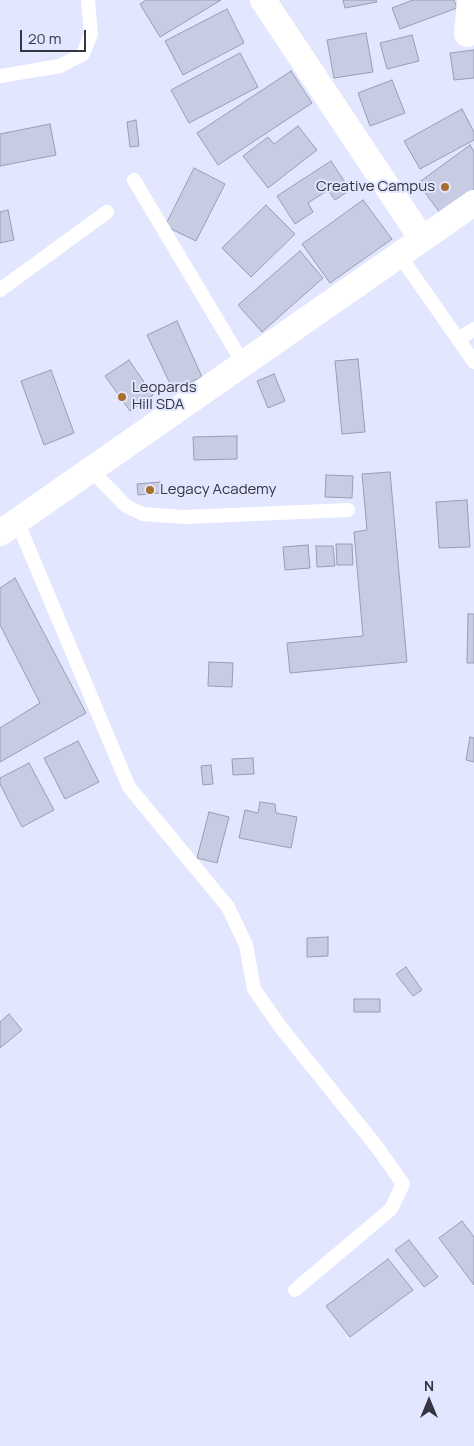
<!DOCTYPE html>
<html>
<head>
<meta charset="utf-8">
<style>
	body { margin:0 }
	#map { position:relative; width:474px; height:1446px; overflow:hidden; background:#e2e6ff; font-family:Manrope,sans-serif }
	canvas { display:block }
	.north { position:absolute; left:404px; top:1376px; width:50px; height:50px; -webkit-text-stroke:4px #e2e6ff; paint-order:stroke; rotate:0deg; font-size:14px; font-weight:700; line-height:20px; text-align:center; color:#353640 }
	.north::after { content:''; display:block; margin:auto; width:18px; height:22px; background:#353640; clip-path:polygon(50% 0,100% 100%,50% 72%,0 100%) }
	.scale { position:absolute; left:20px; top:30px; width:66px; height:22px; box-sizing:border-box; border:2px solid #353640; border-top:0; padding-left:6px; font-size:15px; line-height:18px; white-space:nowrap; color:#353640; -webkit-text-stroke:4px #e2e6ff; paint-order:stroke }
</style>
</head>
<body>
<div id="map">
<canvas width="474" height="1446"></canvas>
<div class="north">N</div>
<div class="scale">20 m</div>
</div>
<script>
const g = document.querySelector('canvas').getContext('2d');
g.lineJoin = 'round';
function paint(path, color) {
  g.fillStyle = color;
  g.fill(path, 'evenodd');
}
function poly(rows) {
  const path = new Path2D();
  for (const r of rows) {
    path.moveTo(r[0], r[1]);
    for (let i = 2; i < r.length; i += 2) path.lineTo(r[i], r[i + 1]);
  }
  return path;
}
function trace(path, color, width, dash) {
  g.strokeStyle = color;
  g.lineWidth = width;
  g.lineCap = dash ? 'butt' : 'round';
  g.setLineDash(dash || []);
  g.stroke(path);
}
function label(font, color, halo, rows, align = 'center') {
  g.font = font + ' Manrope,sans-serif';
  g.lineWidth = 4;
  g.setLineDash([]);
  g.textBaseline = 'middle';
  g.strokeStyle = halo;
  g.fillStyle = color;
  for (const [text, x, y, turn = 0] of rows) {
    g.save();
    g.translate(x, y);
    g.rotate((+turn || 0) * Math.PI / 180);
    g.textAlign = isNaN(turn) ? turn : align;
    if (halo) g.strokeText(text, 0, 0);
    g.fillText(text, 0, 0);
    g.restore();
  }
}
const building = poly([
	[146,0,221,0,160,37,140,4,146,0],
	[343,0,376,0,377,2,345,8,343,0],
	[413,0,454,0,457,8,400,29,392,8,413,0],
	[227,9,244,43,183,75,165,41,227,9],
	[366,33,373,72,334,78,327,40,366,33],
	[412,35,419,61,387,69,380,43,412,35],
	[474,50,474,78,454,80,450,53,474,50],
	[240,53,258,87,189,123,171,90,240,53],
	[291,71,312,103,218,165,197,133,291,71],
	[392,80,405,113,370,126,358,93,392,80],
	[462,109,474,132,474,140,420,169,404,141,462,109],
	[136,120,139,146,130,147,127,122,136,120],
	[50,124,56,155,0,166,0,134,50,124],
	[298,126,317,150,268,188,243,156,268,137,274,144,298,126],
	[470,145,474,152,474,195,443,217,418,183,470,145],
	[331,161,350,190,335,200,328,190,308,203,313,212,295,224,277,196,331,161],
	[194,168,225,184,196,241,165,226,194,168],
	[363,200,392,239,330,283,302,244,363,200],
	[266,205,295,234,251,277,222,248,266,205],
	[8,210,14,240,0,243,0,212,8,210],
	[300,251,323,278,262,332,238,305,300,251],
	[177,321,202,377,173,390,147,335,177,321],
	[358,359,365,432,342,434,335,361,358,359],
	[129,360,153,395,130,411,105,376,129,360],
	[51,370,74,433,44,445,21,381,51,370],
	[274,374,285,401,268,408,257,381,274,374],
	[237,436,237,459,194,460,193,437,237,436],
	[390,472,407,662,290,673,287,643,363,636,354,532,367,530,362,474,390,472],
	[326,475,353,476,352,498,325,497,326,475],
	[160,482,161,493,138,495,137,484,160,482],
	[467,500,470,547,439,548,436,502,467,500],
	[336,544,352,544,353,565,337,565,336,544],
	[308,545,310,568,285,570,283,547,308,545],
	[316,546,333,546,335,566,317,567,316,546],
	[15,578,86,713,0,762,0,728,40,703,0,625,0,588,15,578],
	[468,614,474,614,474,663,467,663,468,614],
	[209,662,233,663,232,687,208,686,209,662],
	[470,737,474,738,474,762,466,760,470,737],
	[78,741,99,782,65,799,44,758,78,741],
	[253,758,254,774,233,775,232,759,253,758],
	[29,763,54,810,22,827,0,784,0,778,29,763],
	[211,765,213,784,203,785,201,766,211,765],
	[260,802,275,804,276,813,297,817,291,848,239,838,245,810,258,813,260,802],
	[209,812,229,817,217,863,197,858,209,812],
	[328,937,328,956,307,957,307,938,328,937],
	[406,967,422,990,413,996,396,974,406,967],
	[354,999,380,999,380,1012,354,1012,354,999],
	[9,1014,22,1030,0,1048,0,1022,9,1014],
	[462,1221,474,1237,474,1285,439,1238,462,1221],
	[409,1240,438,1277,424,1287,395,1250,409,1240],
	[388,1259,413,1290,350,1337,326,1306,388,1259]
]);
paint(building, '#c8cce3');
trace(building, '#999db3', 1);
trace(poly([
	[0,76,60,66,83,54,91,34,88,0],
	[134,180,244,365],
	[400,256,474,362],
	[0,290,107,212],
	[459,339,474,329],
	[92,471,126,506,143,514,185,517,348,510],
	[17,521,129,787,228,907,246,945,254,989,282,1029,377,1147,403,1184,391,1209,295,1290]
]), '#fff', 14);
trace(poly([
	[263,0,422,239],
	[467,34,470,0],
	[0,533,474,203]
]), '#fff', 26);
for (const [x, y, r, color] of [
	[445,187,5,"#a7702c"],
	[122,397,5,"#a7702c"],
	[150,490,5,"#a7702c"]
]) {
  const dot = new Path2D();
  dot.arc(x, y, r, 0, 2 * Math.PI);
  g.fillStyle = color;
  g.fill(dot);
  trace(dot, '#e2e6ff', 2);
}
label('15px', '#353640', '#e2e6ff', [
	["Creative Campus",435,187,"right"],
	["Leopards",132,388],
	["Hill SDA",132,405],
	["Legacy Academy",160,490]
], 'left');
</script>
</body>
</html>
